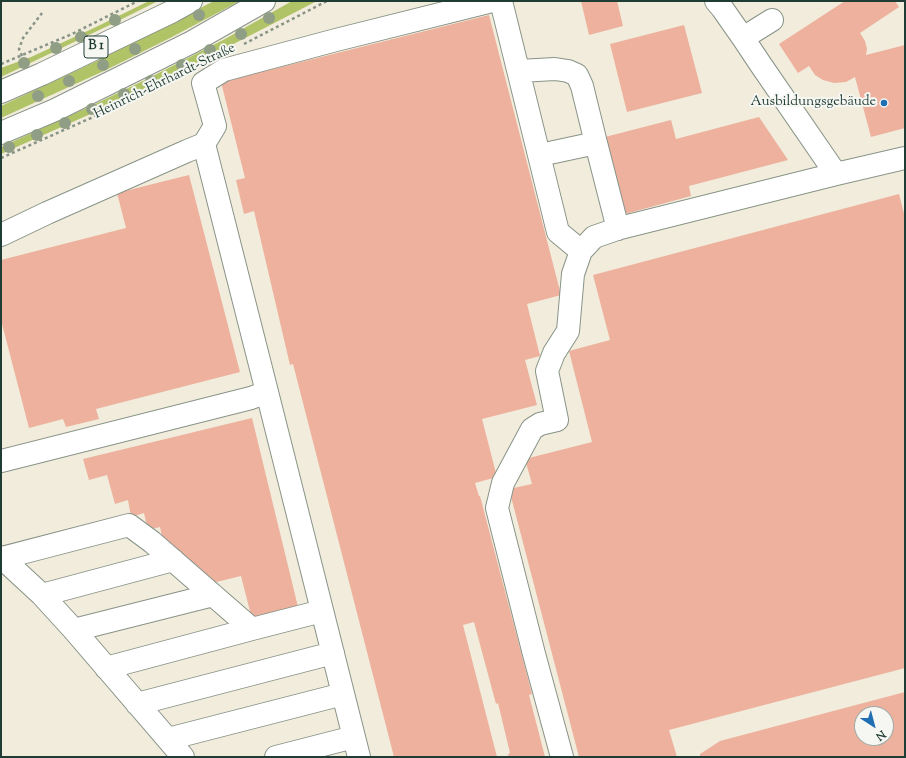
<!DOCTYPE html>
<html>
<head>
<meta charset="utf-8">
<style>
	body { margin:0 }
	#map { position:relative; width:906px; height:758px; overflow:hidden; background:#f1ecdb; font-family:"Sorts Mill Goudy",serif }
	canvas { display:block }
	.frame { position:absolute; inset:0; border:2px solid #1f3d34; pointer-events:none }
	.north { position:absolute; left:854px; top:706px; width:40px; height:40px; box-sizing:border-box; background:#f6f6f2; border:1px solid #a0aca6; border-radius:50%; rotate:144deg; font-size:11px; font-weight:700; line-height:16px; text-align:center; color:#1f3d34 }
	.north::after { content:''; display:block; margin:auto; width:14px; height:18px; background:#1f6fb2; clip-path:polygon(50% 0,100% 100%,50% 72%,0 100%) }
</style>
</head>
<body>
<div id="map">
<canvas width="906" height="758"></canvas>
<div class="frame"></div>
<div class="north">N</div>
</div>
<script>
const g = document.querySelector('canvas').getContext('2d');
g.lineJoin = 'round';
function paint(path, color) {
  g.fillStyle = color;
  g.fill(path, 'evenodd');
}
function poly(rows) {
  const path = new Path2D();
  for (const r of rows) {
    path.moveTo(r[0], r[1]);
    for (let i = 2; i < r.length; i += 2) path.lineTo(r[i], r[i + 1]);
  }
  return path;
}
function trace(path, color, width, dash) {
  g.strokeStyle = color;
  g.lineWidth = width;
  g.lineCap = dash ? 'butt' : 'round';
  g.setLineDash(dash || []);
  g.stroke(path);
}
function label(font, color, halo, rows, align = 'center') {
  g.font = font + ' "Sorts Mill Goudy",serif';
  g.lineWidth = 4;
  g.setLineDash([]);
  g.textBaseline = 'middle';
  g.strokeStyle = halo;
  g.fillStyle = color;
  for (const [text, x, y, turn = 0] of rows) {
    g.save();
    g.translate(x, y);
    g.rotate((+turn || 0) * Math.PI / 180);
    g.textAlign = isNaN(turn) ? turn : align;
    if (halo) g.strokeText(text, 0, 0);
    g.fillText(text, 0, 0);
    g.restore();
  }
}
paint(poly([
	[149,1,158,1,116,22,1,77,1,68,31,57,96,27],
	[214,1,240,1,170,38,106,70,1,118,1,106,99,60],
	[292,1,317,1,185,69,95,112,1,154,1,147,91,106,149,78,225,39]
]), '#b0c367');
paint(poly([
	[581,1,617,1,623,26,589,35],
	[845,1,895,1,899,7,860,33,865,41,867,49,866,55,905,45,905,128,871,137,855,77,846,82,834,83,823,80,815,75,809,66,798,73,779,44],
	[489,15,561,295,527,304,540,356,525,360,537,405,482,419,497,477,475,483,479,496,480,496,532,694,529,695,545,757,509,757,508,754,510,753,498,703,496,704,474,622,463,625,497,757,394,757,293,364,290,365,254,211,244,214,236,180,245,178,221,82],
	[684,25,702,93,627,112,610,44],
	[759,117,788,160,689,186,691,196,625,214,605,137,671,120,676,139],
	[189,175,240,372,96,409,99,419,66,427,63,419,29,428,1,320,1,260,126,228,117,193],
	[899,194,905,217,905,668,669,730,677,757,579,757,509,489,532,484,525,459,592,442,569,351,610,340,593,275],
	[252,418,299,611,253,623,241,576,208,584,164,545,160,527,148,530,144,513,131,517,128,500,115,504,107,475,89,480,83,459],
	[905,692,905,757,700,757,700,754,720,741],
	[862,714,886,714,886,738,862,738]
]), '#edb19e');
const minor = poly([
	[501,1,558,232,581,251],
	[716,1,722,8,743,38,761,65,836,174],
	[743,38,772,20],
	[519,71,555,69,568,71,577,75,582,86,596,143],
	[204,144,215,126,203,83,224,70,336,40,492,1],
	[540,155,596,143,618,229],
	[1,235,47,213,187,151,204,144,267,392,359,757],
	[1,461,251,398,267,392],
	[1,557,42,595,74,630,183,757],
	[2,558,129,525,152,542,252,629,322,611],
	[42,595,173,560],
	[74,630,213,595],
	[106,668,252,629],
	[137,704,333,653],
	[168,739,343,694],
	[276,757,354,737],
	[562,757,534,654,497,508,503,483,532,429,540,424,557,420,547,371,554,353,568,331,573,274,581,251,594,237,620,228,836,174,905,158]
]);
const major = poly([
	[1,92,42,74,173,11,191,1],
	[1,133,55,110,192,42,264,1]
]);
trace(minor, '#889488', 24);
trace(major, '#889488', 24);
trace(poly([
	[244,44,327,1],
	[22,56,19,49,23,38,42,13],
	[1,64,72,34,138,1],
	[1,158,100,114,188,72]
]), '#889488', 2.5, [3, 3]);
trace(minor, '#fff', 22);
trace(major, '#fff', 22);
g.fillStyle = '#919e86';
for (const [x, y] of [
	[199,15],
	[269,18],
	[115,20],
	[241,34],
	[81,37],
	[56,48],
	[135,49],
	[210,50],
	[24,63],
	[103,65],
	[182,65],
	[69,81],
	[151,81],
	[124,94],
	[38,96],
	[92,109],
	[65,123],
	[37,135],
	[9,147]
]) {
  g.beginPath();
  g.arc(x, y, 6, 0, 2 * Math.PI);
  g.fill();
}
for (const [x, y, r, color] of [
	[884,103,4,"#1f6fb2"]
]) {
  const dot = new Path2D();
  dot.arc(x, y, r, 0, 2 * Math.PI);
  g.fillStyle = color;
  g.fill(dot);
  trace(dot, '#f6f6f2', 1.5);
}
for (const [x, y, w] of [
	[96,47,24]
]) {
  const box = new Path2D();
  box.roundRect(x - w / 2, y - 11, w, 22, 3);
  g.fillStyle = '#f6f6f2';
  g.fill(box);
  trace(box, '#1f3d34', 1);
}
label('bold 13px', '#1f3d34', null, [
	["B 1",96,47]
]);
label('14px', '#1f3d34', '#f6f6f2', [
	["Heinrich-Ehrhardt-Straße",165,82,-26]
]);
label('14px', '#1f3d34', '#f6f6f2', [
	["Ausbildungsgebäude",876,103]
], 'right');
</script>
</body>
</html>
